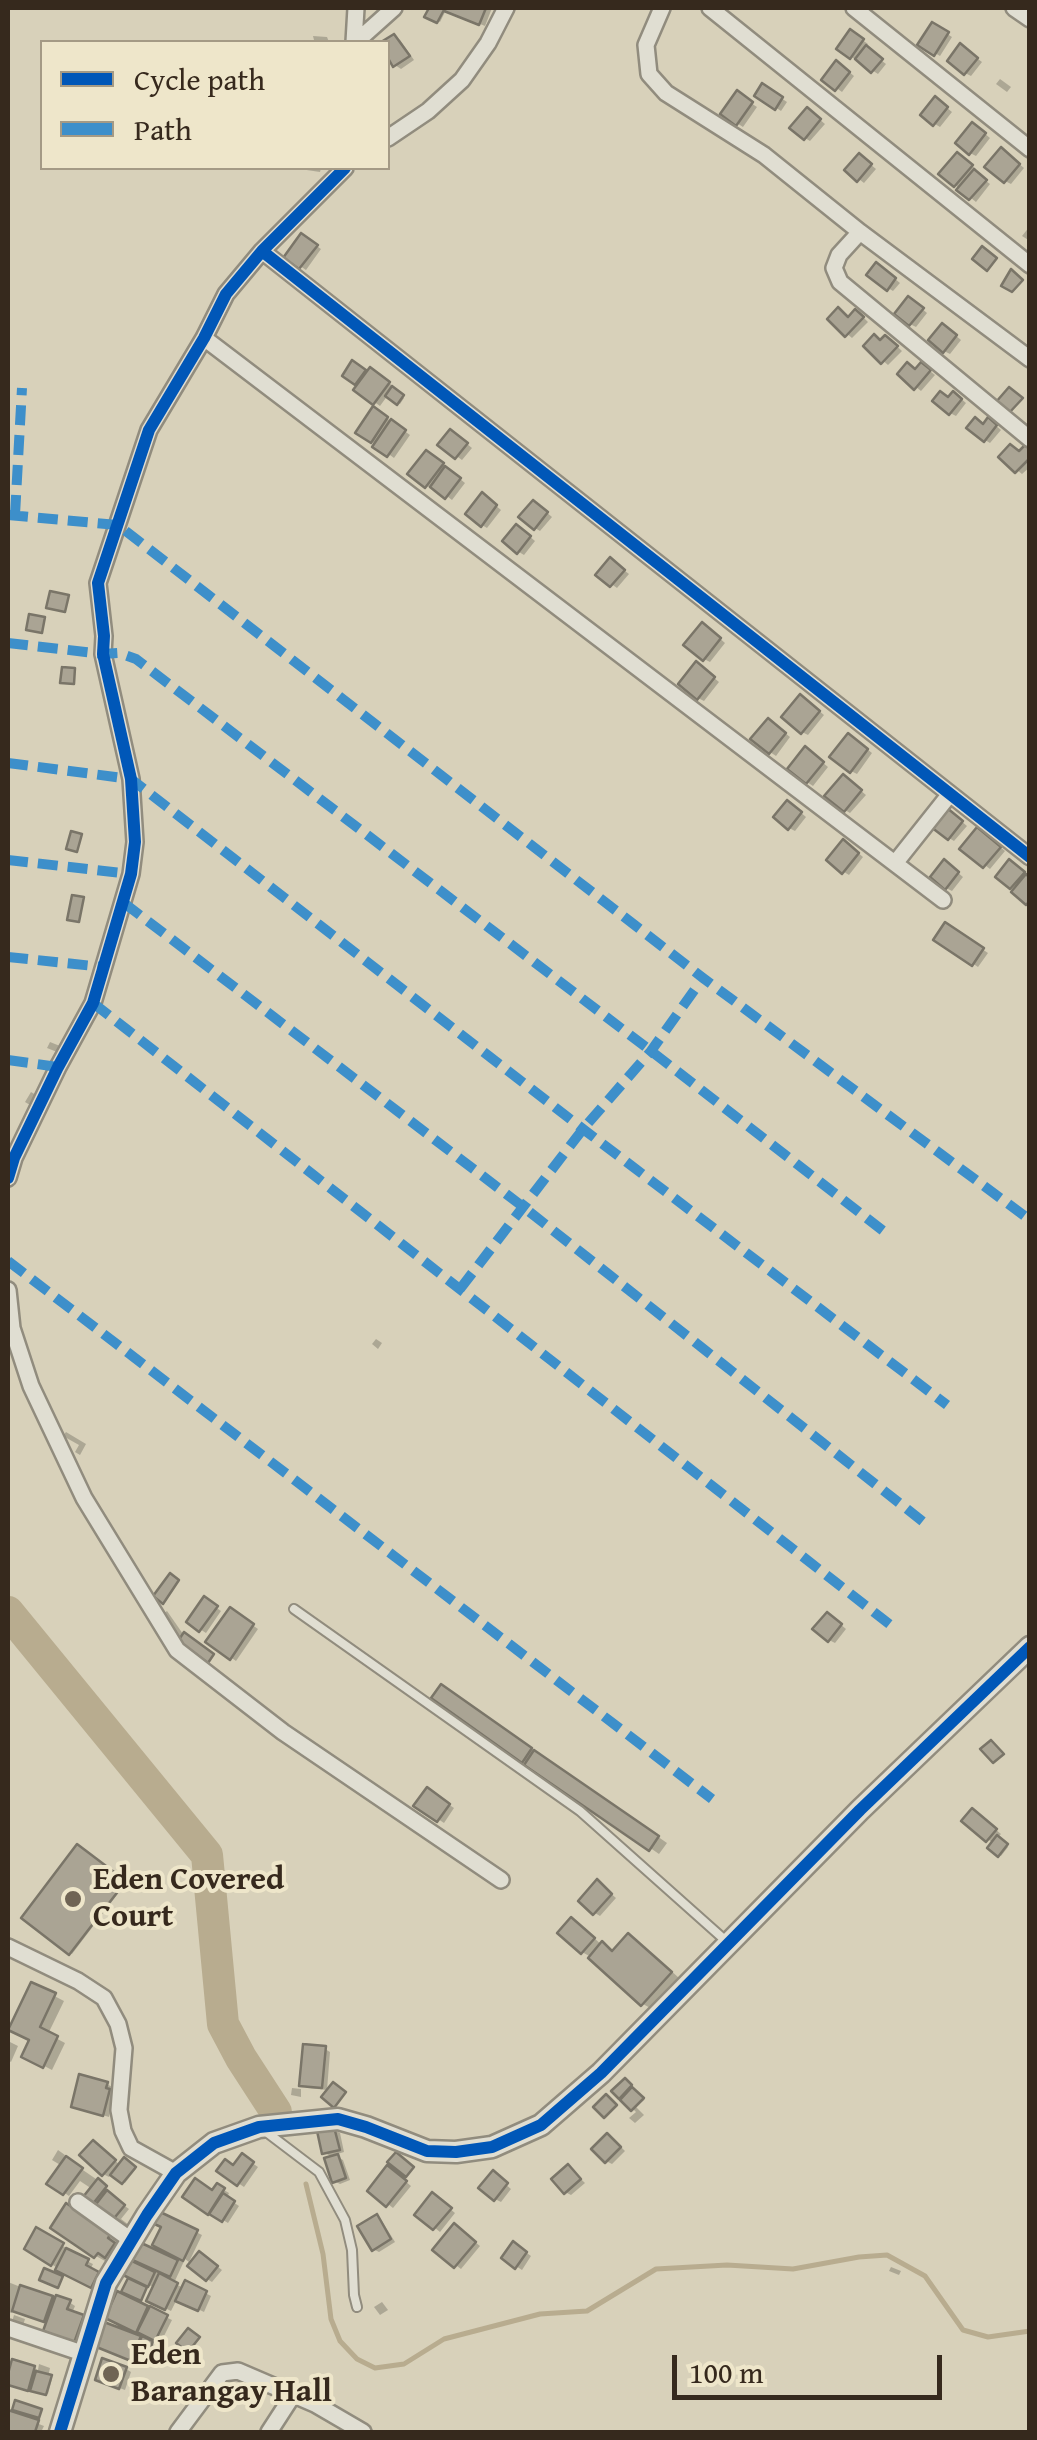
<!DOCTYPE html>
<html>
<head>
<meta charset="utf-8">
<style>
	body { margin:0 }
	#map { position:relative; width:1037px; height:2440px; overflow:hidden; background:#d8d1ba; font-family:"Gentium Book Plus",serif }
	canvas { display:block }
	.frame { position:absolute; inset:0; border:10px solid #36291d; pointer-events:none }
	.legend { position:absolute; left:40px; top:40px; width:350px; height:130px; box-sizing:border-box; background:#eee6ca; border:2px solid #a49a85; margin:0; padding:12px 18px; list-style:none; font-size:30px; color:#36291d }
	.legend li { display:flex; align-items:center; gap:20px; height:50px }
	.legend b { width:50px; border:2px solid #a49a85 }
	.scale { position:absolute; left:672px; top:2355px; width:270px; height:45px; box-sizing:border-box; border:5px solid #36291d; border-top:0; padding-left:12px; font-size:30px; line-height:35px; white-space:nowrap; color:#36291d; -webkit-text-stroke:8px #eee6ca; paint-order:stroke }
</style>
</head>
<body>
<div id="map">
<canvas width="1037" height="2440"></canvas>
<div class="frame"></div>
<ul class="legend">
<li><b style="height:12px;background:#0057b8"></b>Cycle path</li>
<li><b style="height:12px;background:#3d8fca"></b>Path</li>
</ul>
<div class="scale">100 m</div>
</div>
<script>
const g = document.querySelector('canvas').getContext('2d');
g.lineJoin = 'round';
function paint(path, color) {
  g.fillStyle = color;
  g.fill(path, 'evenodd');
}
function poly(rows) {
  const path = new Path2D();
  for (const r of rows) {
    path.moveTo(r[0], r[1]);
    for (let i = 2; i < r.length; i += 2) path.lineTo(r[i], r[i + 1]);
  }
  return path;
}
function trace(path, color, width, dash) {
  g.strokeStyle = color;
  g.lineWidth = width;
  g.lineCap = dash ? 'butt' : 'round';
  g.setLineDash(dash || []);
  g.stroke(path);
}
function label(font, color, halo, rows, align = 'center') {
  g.font = font + ' "Gentium Book Plus",serif';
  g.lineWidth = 8;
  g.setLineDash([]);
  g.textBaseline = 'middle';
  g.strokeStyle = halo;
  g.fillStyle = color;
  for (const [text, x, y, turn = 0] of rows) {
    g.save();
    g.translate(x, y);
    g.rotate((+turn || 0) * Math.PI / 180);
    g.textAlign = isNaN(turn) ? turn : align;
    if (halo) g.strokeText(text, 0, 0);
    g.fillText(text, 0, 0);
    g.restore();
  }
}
paint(poly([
	[431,8,442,8,447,10,448,8,492,8,485,26,446,10,440,22,428,16],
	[933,25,952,37,940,56,920,44],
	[851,32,868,44,865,48,886,64,878,74,839,49],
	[313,36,327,37,329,42,314,40],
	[395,37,400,40,414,60,401,69,395,65,388,54,388,42,386,42],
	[966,50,982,62,971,76,965,73],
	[842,66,854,76,842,92,824,79],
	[1000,79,1011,87,1007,92,996,84],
	[763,86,787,102,781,111,757,95],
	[737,94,757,107,743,127,723,114],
	[941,103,952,112,940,127,935,124],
	[813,114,825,124,810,141,805,138],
	[978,128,990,138,976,156,970,153],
	[1006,153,1024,168,1011,184,1005,181],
	[963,158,976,169,974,172,990,184,976,202,955,185],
	[864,159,876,169,864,183,847,170],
	[293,168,321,168,320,172],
	[1030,226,1030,241,1022,236],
	[302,236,321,249,306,270,287,257],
	[882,268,900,283,893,291,888,288],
	[914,302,927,313,916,327,910,324],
	[861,315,868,322,852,338,830,319,849,319],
	[948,329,961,340,950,354,944,351],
	[891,341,902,351,888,365,866,346],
	[353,364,368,374,376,373,394,387,392,389,404,398,400,404,388,395,380,406,356,389,360,385,345,375],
	[926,368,935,375,921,391,916,387,916,371],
	[959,397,966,403,956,416,950,413,949,400],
	[374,409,410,435,394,458,359,432],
	[994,424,1001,430,990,443,985,440,984,426],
	[456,435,472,448,462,460,441,445],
	[1030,451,1030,467,1022,474,1001,457],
	[432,456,465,483,452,500,434,486,432,489,427,486],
	[488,499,501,510,487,528,482,525],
	[539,506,552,517,540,531,535,528],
	[522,530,535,541,524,555,519,552],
	[616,564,629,574,617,588,599,575],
	[708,628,725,643,710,662,704,659],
	[702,668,719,682,704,701,698,698],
	[806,700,824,715,808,735,802,732],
	[774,724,790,737,776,756,770,752],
	[854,739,872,753,857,774,851,771],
	[811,753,828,767,813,786,807,782],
	[848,780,866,795,850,813,845,810],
	[793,806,806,817,795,831,789,828],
	[953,814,967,826,954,841,949,838],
	[983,833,1005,851,990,869,963,848],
	[849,845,863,857,849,875,844,872],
	[950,866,963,877,952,891,946,888],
	[946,925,988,953,978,967,936,939],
	[50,1042,60,1046,57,1052,47,1048],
	[31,1092,41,1098,35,1108,25,1102],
	[376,1339,382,1343,378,1349,372,1344],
	[66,1432,86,1444,80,1455,75,1452,79,1445,63,1436],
	[205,1600,221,1611,206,1633,189,1622],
	[231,1610,258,1629,236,1661,209,1642],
	[167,1611,183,1634,179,1636,163,1614],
	[833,1618,846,1629,835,1643,829,1640],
	[450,1692,667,1843,659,1854,434,1698],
	[427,1790,454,1808,444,1823,417,1805],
	[978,1815,1001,1834,997,1838,1008,1847,1001,1856,991,1848,994,1844,965,1821],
	[77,1847,126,1883,72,1954,24,1918],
	[602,1886,616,1898,600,1916,595,1913],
	[577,1923,602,1945,614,1952,629,1936,638,1941,679,1978,652,2009,643,2004,591,1957,582,1952],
	[33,1985,64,2001,48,2034,65,2043,52,2070,25,2056,32,2040],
	[8,2041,18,2046,11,2062,8,2060],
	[325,2049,330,2052,327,2090,307,2088,302,2085],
	[627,2082,644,2100,636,2107,644,2115,635,2123,629,2118,636,2112,615,2091],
	[107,2084,112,2087,111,2092,115,2095,109,2117,73,2106],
	[292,2088,301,2089,301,2097,291,2095],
	[334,2130,340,2133,344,2152,334,2155,343,2160,350,2180,340,2184,334,2181,333,2158,324,2152],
	[613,2139,625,2151,612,2164,606,2161],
	[99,2146,121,2166,125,2161,136,2169,125,2183,112,2173,109,2177,103,2174],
	[58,2150,65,2155,64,2157,96,2179,107,2189,105,2192,129,2209,121,2219,129,2225,125,2230,94,2203,92,2189,80,2181,69,2196,50,2183,62,2166,52,2160],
	[242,2156,258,2167,244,2187,220,2171,234,2168],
	[568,2167,585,2183,571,2195,565,2192],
	[393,2171,411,2186,393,2208,370,2190],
	[497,2177,511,2189,501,2202,495,2199],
	[217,2186,229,2193,227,2198,239,2206,228,2223,185,2197,213,2193],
	[438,2199,455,2213,440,2232,418,2214],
	[76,2212,119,2241,116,2245,123,2250,115,2261,108,2256,105,2261,96,2256],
	[157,2213,202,2235,189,2262,185,2259,174,2283,183,2288,186,2283,211,2296,204,2312,177,2299,171,2311,149,2300,155,2288,126,2274,139,2245,168,2258,171,2253,164,2226],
	[377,2217,382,2221,395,2242,379,2252,373,2249],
	[460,2230,480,2246,461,2269,436,2250],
	[37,2231,68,2249,66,2251,93,2264,90,2270,103,2277,97,2289,64,2272,27,2249],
	[514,2244,531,2256,522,2270,504,2258],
	[205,2257,222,2270,212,2282,207,2279],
	[891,2267,901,2271,899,2275,889,2271],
	[8,2282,56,2301,69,2302,75,2306,72,2313,89,2320,80,2344,52,2333,49,2323,14,2309,12,2313,8,2312],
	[118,2295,172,2320,161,2342,142,2333,140,2337,154,2345,149,2356,141,2353,137,2362,103,2348,135,2334,136,2331],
	[382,2302,388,2310,380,2315,374,2307],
	[14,2315,25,2319,22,2329,11,2325],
	[39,2364,50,2368,48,2377,52,2379,48,2394,9,2385,8,2390,8,2370,34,2368,38,2370],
	[126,2369,131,2372,125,2390,103,2382],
	[8,2412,44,2426,41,2432,8,2432]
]), '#0003');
trace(poly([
	[306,2184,323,2254,331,2319,340,2341,357,2359,375,2368,404,2364,444,2339,540,2314,587,2311,656,2269,727,2265,793,2269,859,2257,887,2255,925,2276,963,2330,988,2337,1030,2331]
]), '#b8ac8f', 5);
trace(poly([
	[8,1612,207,1855,223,2024,241,2058,276,2112]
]), '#b8ac8f', 32);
const building = poly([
	[429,8,445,8,437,23,424,17,429,8],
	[445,8,486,8,479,25,444,11,445,8],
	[932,22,949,32,934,56,917,45,932,22],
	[850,29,864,39,850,59,836,49,850,29],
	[394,34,410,56,393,67,388,58,388,42,381,42,394,34],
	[960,43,978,58,964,75,947,61,960,43],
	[866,45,883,59,871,73,855,59,866,45],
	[836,60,850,72,835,91,821,80,836,60],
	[762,83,783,97,775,110,754,96,762,83],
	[737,90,753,102,736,126,720,114,737,90],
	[935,96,948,107,933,126,920,115,935,96],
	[807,107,821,119,804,140,789,128,807,107],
	[972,122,986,133,969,155,955,143,972,122],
	[1001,147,1020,164,1004,183,984,167,1001,147],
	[957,152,973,165,954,187,938,174,957,152],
	[859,153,872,164,857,182,844,170,859,153],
	[974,169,987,180,969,200,956,190,974,169],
	[301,233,318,245,299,269,283,258,301,233],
	[982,246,997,258,987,271,972,259,982,246],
	[876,262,896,278,887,291,866,275,876,262],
	[1011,269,1023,280,1012,292,1001,286,1011,269],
	[908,296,924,308,909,326,894,314,908,296],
	[838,307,848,317,855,309,864,317,845,337,827,319,838,307],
	[942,323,957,335,943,353,928,340,942,323],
	[874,334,880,340,885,335,898,346,881,364,863,346,874,334],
	[352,360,366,370,355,385,342,376,352,360],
	[907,362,915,369,921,362,931,370,914,390,897,374,907,362],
	[370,367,390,382,373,405,353,390,370,367],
	[392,386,404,395,397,405,385,396,392,386],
	[1009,387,1023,398,1009,413,996,402,1009,387],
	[940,391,948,397,953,391,962,399,949,415,932,401,940,391],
	[373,406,388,417,371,443,355,433,373,406],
	[975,417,983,424,988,417,997,425,984,442,966,428,975,417],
	[391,419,406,430,387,457,372,447,391,419],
	[450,429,468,443,455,459,437,445,450,429],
	[1010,444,1019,451,1025,445,1030,449,1030,458,1015,473,998,457,1010,444],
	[426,450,444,463,425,488,407,474,426,450],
	[445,466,461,478,445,499,430,487,445,466],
	[482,492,497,505,481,527,465,514,482,492],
	[533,500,548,512,534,530,518,517,533,500],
	[516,524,531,536,517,554,502,541,516,524],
	[610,557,625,570,610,587,595,575,610,557],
	[50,591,69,595,65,612,46,608,50,591],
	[29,614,45,617,42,633,26,630,29,614],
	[702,622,721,638,703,661,683,645,702,622],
	[696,661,715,677,697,700,678,684,696,661],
	[62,667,75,668,74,684,60,683,62,667],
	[800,694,820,711,801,734,781,717,800,694],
	[768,718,786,733,769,754,750,739,768,718],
	[848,733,868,749,850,773,829,757,848,733],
	[805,746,824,762,806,784,787,769,805,746],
	[843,774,862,790,844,812,824,796,843,774],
	[787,800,802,812,788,830,773,817,787,800],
	[947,808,963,821,948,840,931,827,947,808],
	[977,827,1001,847,983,868,959,849,977,827],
	[71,831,82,834,77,852,66,849,71,831],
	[843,839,859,853,842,874,826,860,843,839],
	[944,859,959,872,945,890,930,877,944,859],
	[1009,859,1025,872,1010,889,995,877,1009,859],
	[1026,874,1030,878,1030,901,1026,905,1011,892,1026,874],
	[72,895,84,897,79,922,67,920,72,895],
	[945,922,984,948,972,966,933,940,945,922],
	[170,1573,179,1580,163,1604,153,1596,170,1573],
	[204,1596,218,1606,199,1632,186,1622,204,1596],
	[230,1607,254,1624,230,1660,205,1642,230,1607],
	[827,1612,842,1624,828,1642,812,1629,827,1612],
	[184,1632,214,1654,208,1663,178,1641,184,1632],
	[441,1684,532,1748,522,1763,431,1698,441,1684],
	[991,1740,1004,1754,993,1763,980,1749,991,1740],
	[534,1750,659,1836,649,1851,524,1765,534,1750],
	[427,1787,450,1804,437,1822,413,1806,427,1787],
	[972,1808,997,1829,986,1842,961,1821,972,1808],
	[997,1835,1008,1844,998,1857,987,1848,997,1835],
	[77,1844,126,1881,69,1955,21,1918,77,1844],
	[597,1879,612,1894,593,1915,578,1901,597,1879],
	[571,1917,595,1938,581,1954,557,1933,571,1917],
	[628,1933,672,1972,641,2006,588,1958,602,1941,612,1951,628,1933],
	[31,1982,56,1993,40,2027,58,2036,43,2068,21,2057,29,2040,8,2030,31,1982],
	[303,2044,326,2046,322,2088,299,2086,303,2044],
	[79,2074,108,2082,106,2088,110,2089,103,2116,71,2107,79,2074],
	[625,2078,632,2085,619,2099,611,2091,625,2078],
	[333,2082,346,2092,334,2108,321,2097,333,2082],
	[632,2087,644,2098,631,2111,620,2100,632,2087],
	[606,2094,617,2105,604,2118,593,2107,606,2094],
	[334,2127,340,2150,322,2154,317,2131,334,2127],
	[607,2133,621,2147,605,2163,591,2149,607,2133],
	[93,2140,116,2160,102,2176,79,2155,93,2140],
	[396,2152,414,2167,406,2177,387,2162,396,2152],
	[242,2153,254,2162,237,2186,216,2171,225,2159,233,2165,242,2153],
	[338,2154,346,2178,332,2183,324,2158,338,2154],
	[66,2156,83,2168,63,2195,46,2184,66,2156],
	[124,2157,136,2167,122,2184,110,2175,124,2157],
	[568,2164,581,2179,564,2194,551,2179,568,2164],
	[387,2165,407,2181,386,2207,367,2191,387,2165],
	[493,2170,508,2183,494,2201,478,2188,493,2170],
	[98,2178,107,2186,92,2205,83,2197,98,2178],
	[195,2178,212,2190,217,2183,225,2188,208,2215,182,2197,195,2178],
	[107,2190,125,2205,111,2222,93,2208,107,2190],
	[432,2192,452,2208,433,2230,414,2215,432,2192],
	[223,2193,235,2201,222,2222,209,2214,223,2193],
	[66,2203,111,2234,108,2238,115,2243,105,2258,98,2253,94,2258,50,2228,66,2203],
	[156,2210,198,2230,183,2261,152,2245,161,2227,150,2222,156,2210],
	[377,2214,391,2239,372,2251,357,2226,377,2214],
	[454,2223,476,2242,454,2268,432,2250,454,2223],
	[36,2227,64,2243,51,2266,24,2249,36,2227],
	[137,2241,178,2260,170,2277,130,2259,137,2241],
	[513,2241,527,2252,515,2269,501,2258,513,2241],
	[66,2248,89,2259,86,2265,99,2272,91,2288,55,2270,66,2248],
	[199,2251,218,2266,206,2281,187,2266,199,2251],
	[130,2260,155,2272,148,2287,123,2275,130,2260],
	[44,2268,63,2276,58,2288,39,2280,44,2268],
	[159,2273,178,2283,165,2310,146,2301,159,2273],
	[128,2278,147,2287,141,2301,121,2292,128,2278],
	[185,2280,207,2291,198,2311,175,2301,185,2280],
	[20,2285,53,2296,44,2322,12,2311,20,2285],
	[117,2291,148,2306,136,2333,105,2318,117,2291],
	[56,2295,71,2300,67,2309,84,2315,74,2343,43,2331,56,2295],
	[150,2306,168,2315,155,2341,137,2332,150,2306],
	[104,2322,141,2336,131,2361,94,2346,104,2322],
	[188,2328,200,2337,188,2352,176,2343,188,2328],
	[142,2336,153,2341,147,2358,135,2352,142,2336],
	[102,2358,127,2367,119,2389,95,2380,102,2358],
	[12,2359,35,2366,28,2391,8,2385,8,2374,12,2359],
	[36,2371,52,2375,46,2395,30,2391,36,2371],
	[15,2400,42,2409,39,2418,12,2410,15,2400],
	[8,2410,39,2420,35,2432,8,2432,8,2410]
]);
paint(building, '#aaa494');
trace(building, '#7a7568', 2.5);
const service = poly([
	[294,1609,580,1811,726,1941],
	[265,2131,319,2172,345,2220,352,2250,354,2295,357,2307]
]);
const minor = poly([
	[662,8,646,45,649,74,666,93,764,155,860,232,1030,359],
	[710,8,1030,265],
	[854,8,1030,149],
	[1014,8,1030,19],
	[354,42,356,8],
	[356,42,394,8],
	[388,138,428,111,462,80,488,43,506,8],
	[860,232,839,255,834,268,840,282,1030,439],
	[262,251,1030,857],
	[204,338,943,900],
	[896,862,950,794],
	[8,1178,14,1158,58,1067,93,1003,131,874,135,842,131,779,103,654,104,636,98,583,149,430,204,338,226,294,262,251,345,168],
	[8,1290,12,1328,31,1386,84,1498,177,1650,283,1732,501,1880],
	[8,1947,78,1981,104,1998,118,2024,124,2048,119,2110,123,2131,131,2148,176,2173],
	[78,2202,131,2240],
	[8,2328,85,2354],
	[178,2432,222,2373,238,2371,315,2404,363,2432],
	[269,2432,293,2395]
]);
const tertiary = poly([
	[60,2432,106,2283,147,2215,176,2173,214,2143,259,2127,338,2119,366,2127,427,2151,456,2152,492,2147,541,2125,601,2073,860,1810,1030,1647]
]);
trace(service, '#918c7e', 12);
trace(minor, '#918c7e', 20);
trace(tertiary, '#918c7e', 25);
trace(service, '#e0ded2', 8);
trace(minor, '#e0ded2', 15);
trace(tertiary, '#e0ded2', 20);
trace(poly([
	[8,515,118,525,703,978,1030,1220],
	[15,515,22,388],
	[8,643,103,654,119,653,136,659,651,1051,886,1233],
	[8,763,131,779,583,1129,947,1405],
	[8,860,131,874],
	[124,903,522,1206,926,1524],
	[8,957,103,967],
	[93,1003,893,1627],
	[8,1060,58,1067],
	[8,1261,712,1799],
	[460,1289,583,1129,651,1051,703,978]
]), '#3d8fca', 10, [20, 10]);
trace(poly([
	[262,251,1030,857],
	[8,1178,14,1158,58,1067,93,1003,131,874,135,842,131,779,103,654,104,636,98,583,149,430,204,338,226,294,262,251,345,168],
	[60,2432,106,2283,147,2215,176,2173,214,2143,259,2127,338,2119,366,2127,427,2151,456,2152,492,2147,541,2125,601,2073,860,1810,1030,1647]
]), '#0057b8', 12);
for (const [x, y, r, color] of [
	[73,1899,10,"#6f6454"],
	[111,2374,10,"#6f6454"]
]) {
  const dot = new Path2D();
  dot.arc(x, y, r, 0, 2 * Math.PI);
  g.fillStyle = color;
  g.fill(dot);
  trace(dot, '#eee6ca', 4);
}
label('bold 32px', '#36291d', '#eee6ca', [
	["Eden Covered",93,1881],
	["Court",93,1918],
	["Eden",131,2356],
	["Barangay Hall",131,2393]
], 'left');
</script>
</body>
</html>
